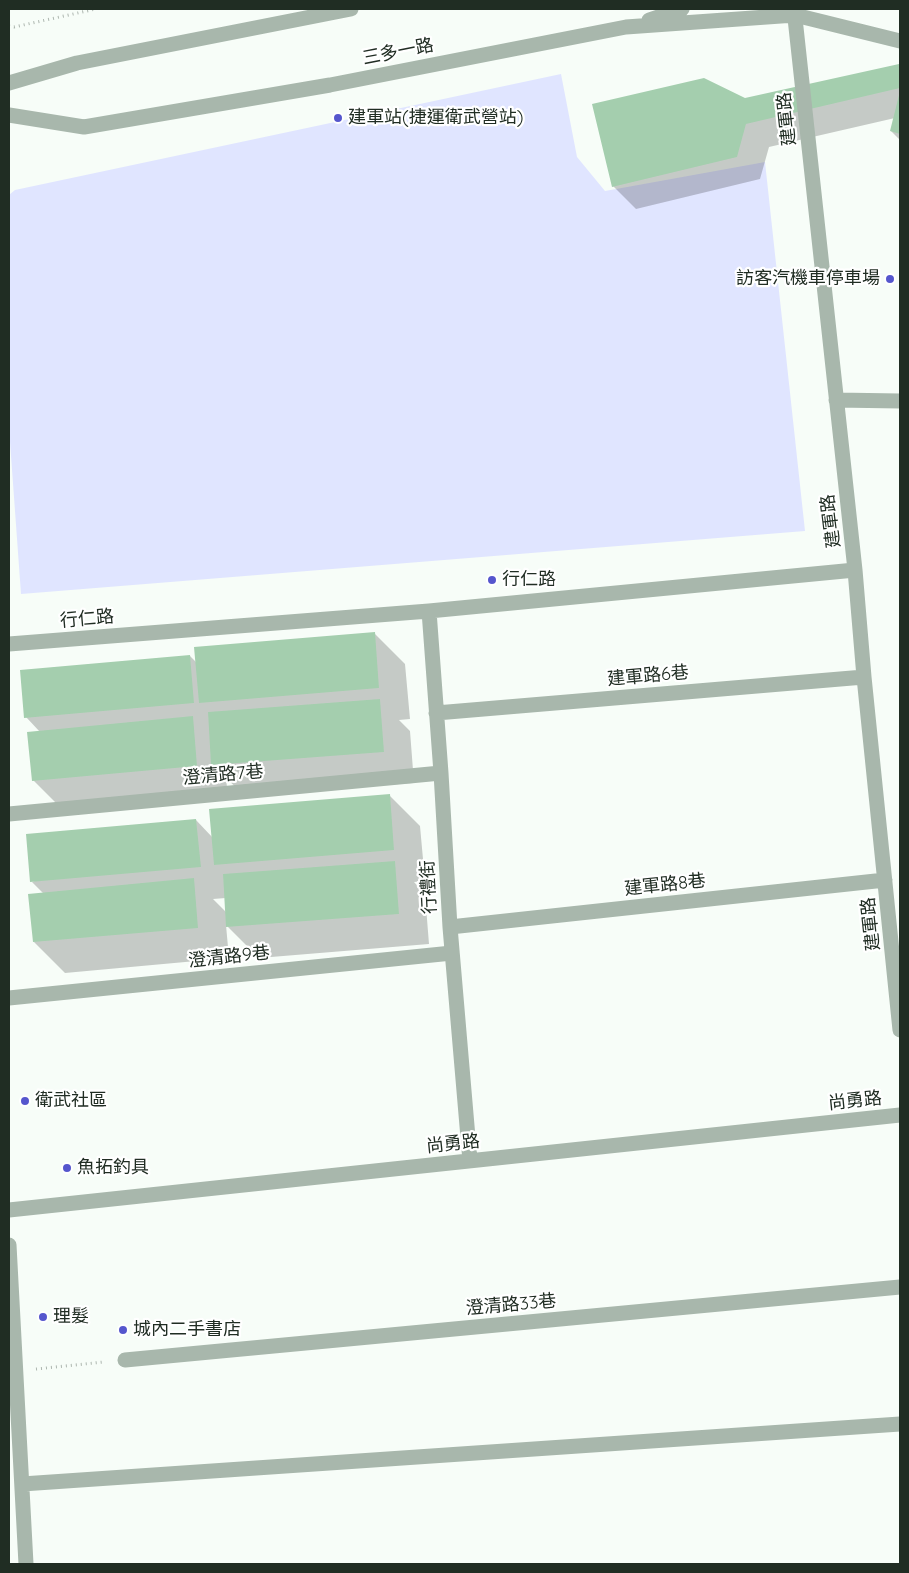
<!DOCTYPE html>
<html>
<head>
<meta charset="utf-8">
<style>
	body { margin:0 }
	#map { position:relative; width:909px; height:1573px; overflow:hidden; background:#f7fdf8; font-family:Quicksand,sans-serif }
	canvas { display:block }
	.frame { position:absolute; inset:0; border:10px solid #202d23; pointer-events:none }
</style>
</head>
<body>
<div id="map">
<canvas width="909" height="1573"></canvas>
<div class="frame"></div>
</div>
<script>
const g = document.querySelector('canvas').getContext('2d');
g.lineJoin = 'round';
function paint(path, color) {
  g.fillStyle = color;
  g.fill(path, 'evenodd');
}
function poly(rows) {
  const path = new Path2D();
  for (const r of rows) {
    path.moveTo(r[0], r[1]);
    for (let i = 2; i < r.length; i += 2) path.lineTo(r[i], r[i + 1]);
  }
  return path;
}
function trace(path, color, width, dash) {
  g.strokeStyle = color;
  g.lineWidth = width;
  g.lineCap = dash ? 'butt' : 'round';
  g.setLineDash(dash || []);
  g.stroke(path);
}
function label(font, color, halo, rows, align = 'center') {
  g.font = font + ' Quicksand,"Noto Sans TC",sans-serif';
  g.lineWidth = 4.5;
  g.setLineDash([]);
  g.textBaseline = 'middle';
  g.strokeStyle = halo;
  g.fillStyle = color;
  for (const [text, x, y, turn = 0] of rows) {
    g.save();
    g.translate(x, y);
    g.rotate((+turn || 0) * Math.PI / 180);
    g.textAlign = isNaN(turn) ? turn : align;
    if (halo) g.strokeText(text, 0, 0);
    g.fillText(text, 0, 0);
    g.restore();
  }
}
paint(poly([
	[561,74,577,157,605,191,765,162,805,531,21,594,9,428,9,195,15,190]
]), '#e0e5ff');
paint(poly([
	[899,65,900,66,900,140,891,131,895,118,769,147,760,179,636,209,613,186,744,99],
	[374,633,405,664,410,719,399,720,410,731,414,783,244,795,226,778,228,796,64,811,33,780,40,732,26,717,190,656,197,663],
	[389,795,420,826,425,881,414,882,425,894,429,944,259,958,226,925,229,958,65,973,34,942,44,894,32,882,196,820,213,838],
	[226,898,227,913,213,899]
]), '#0003');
paint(poly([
	[899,64,900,65,900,88,746,124,737,157,612,187,592,104,704,78,745,98],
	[900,91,900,134,890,131],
	[375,632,379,688,199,703,194,647],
	[190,655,194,703,24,718,20,670],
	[380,699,384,752,211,765,208,712],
	[193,716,197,766,32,781,27,732],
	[390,794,394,850,214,865,209,809],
	[196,819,201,867,30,882,26,834],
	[395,861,399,914,226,927,223,874],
	[194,878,198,928,33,942,28,894]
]), '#a4ceae');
trace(poly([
	[9,26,14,27,96,9],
	[36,1369,104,1362]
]), '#adb6af', 3, [1, 4]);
trace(poly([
	[794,9,855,570,864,677,900,1030],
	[649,20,682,9],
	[9,83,77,63,351,9],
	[9,115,84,127,330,85,626,27,795,15,900,41],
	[836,400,900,401],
	[429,611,441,773,450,927,470,1161],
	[9,644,429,611,855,570],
	[436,713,864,677],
	[9,814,441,773],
	[450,927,885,880],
	[9,998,452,953],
	[9,1210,900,1115],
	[9,1245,26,1564],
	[125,1360,900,1287],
	[22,1484,900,1424]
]), '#a8b7ac', 15);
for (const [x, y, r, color] of [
	[338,118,5,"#5556cd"],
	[890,279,5,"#5556cd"],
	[492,580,5,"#5556cd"],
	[25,1101,5,"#5556cd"],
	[67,1168,5,"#5556cd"],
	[43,1317,5,"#5556cd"],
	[123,1330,5,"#5556cd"]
]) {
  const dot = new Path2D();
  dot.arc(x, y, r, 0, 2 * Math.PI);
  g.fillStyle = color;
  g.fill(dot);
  trace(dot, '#fff', 2);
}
label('18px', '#202d23', '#fff', [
	["三多一路",398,52,-11],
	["建軍路",787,119,-96],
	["建軍路",831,521,-97],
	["行仁路",87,619,-5],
	["建軍路6巷",648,676,-5],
	["澄清路7巷",223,775,-5],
	["建軍路8巷",665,885,-6],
	["行禮街",429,887,-93],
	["建軍路",871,924,-96],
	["澄清路9巷",229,957,-6],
	["尚勇路",855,1101,-6],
	["尚勇路",453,1144,-6],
	["澄清路33巷",511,1305,-5]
]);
label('18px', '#202d23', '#fff', [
	["建軍站(捷運衛武營站)",348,118],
	["訪客汽機車停車場",880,279,"right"],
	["行仁路",502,580],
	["衛武社區",35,1101],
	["魚拓釣具",77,1168],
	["理髮",53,1317],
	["城內二手書店",133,1330]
], 'left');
</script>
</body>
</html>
